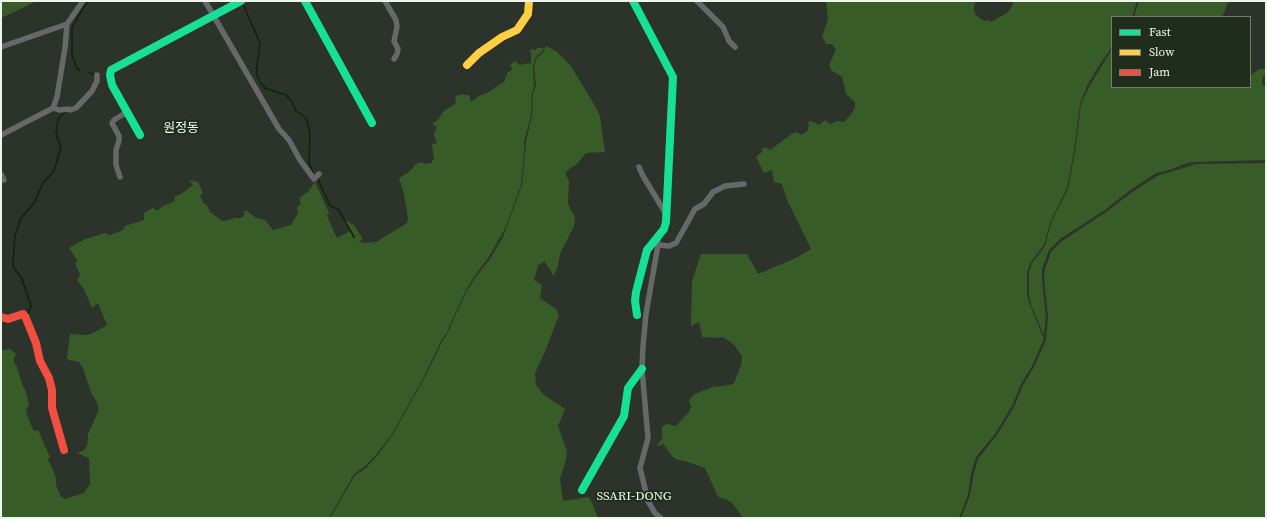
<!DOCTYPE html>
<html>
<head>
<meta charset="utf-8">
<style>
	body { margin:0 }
	#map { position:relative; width:1267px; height:519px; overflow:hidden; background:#2c332a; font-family:"Source Serif 4",serif }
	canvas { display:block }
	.frame { position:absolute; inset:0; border:2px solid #eef6eb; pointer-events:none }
	.legend { position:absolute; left:1111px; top:16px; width:140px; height:72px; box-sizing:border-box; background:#212d1c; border:1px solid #737d6f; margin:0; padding:5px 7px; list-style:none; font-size:12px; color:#eef6eb }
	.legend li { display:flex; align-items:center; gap:8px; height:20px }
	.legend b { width:20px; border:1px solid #737d6f }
</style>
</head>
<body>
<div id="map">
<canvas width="1267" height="519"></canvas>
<div class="frame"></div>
<ul class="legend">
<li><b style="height:5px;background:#16e098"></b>Fast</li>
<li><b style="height:5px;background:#ffcf43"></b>Slow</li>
<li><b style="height:5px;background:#f24e42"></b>Jam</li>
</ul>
</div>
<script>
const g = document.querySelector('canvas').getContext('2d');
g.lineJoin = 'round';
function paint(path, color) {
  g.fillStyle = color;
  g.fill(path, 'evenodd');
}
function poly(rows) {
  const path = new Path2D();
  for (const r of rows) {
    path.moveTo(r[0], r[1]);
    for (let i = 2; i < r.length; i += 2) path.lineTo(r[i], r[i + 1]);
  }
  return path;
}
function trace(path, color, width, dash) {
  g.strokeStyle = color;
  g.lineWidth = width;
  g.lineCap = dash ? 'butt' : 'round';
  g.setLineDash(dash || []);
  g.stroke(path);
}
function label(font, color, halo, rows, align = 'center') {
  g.font = font + ' "Source Serif 4","Noto Sans KR",serif';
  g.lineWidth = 4;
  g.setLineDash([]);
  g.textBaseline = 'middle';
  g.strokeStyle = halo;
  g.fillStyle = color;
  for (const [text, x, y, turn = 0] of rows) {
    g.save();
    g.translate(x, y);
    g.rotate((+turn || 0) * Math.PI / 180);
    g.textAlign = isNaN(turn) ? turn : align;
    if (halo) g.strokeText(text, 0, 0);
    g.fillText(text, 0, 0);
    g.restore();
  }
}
paint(poly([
	[1,1,37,1,1,18],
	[826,1,975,1,974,10,975,14,981,19,984,21,988,20,991,22,1007,13,1011,8,1014,1,1137,1,1132,17,1112,17,1112,47,1096,70,1087,86,1080,104,1074,151,1067,188,1051,220,1044,245,1031,262,1027,272,1027,295,1030,305,1044,339,1032,366,1021,384,1012,406,995,434,976,457,971,473,968,495,959,518,743,518,733,504,726,499,720,498,717,495,705,468,685,461,678,460,673,457,663,444,659,446,657,445,662,439,662,427,667,424,676,426,689,412,691,407,689,400,695,394,712,387,729,385,734,383,741,365,742,356,735,346,729,341,723,337,717,338,702,337,699,322,691,326,692,281,701,254,747,254,758,274,798,257,811,249,787,200,782,184,774,182,772,170,764,173,756,157,762,152,762,149,766,147,770,150,793,133,797,132,801,135,807,131,809,126,808,121,814,122,819,125,825,120,830,124,837,121,844,122,852,113,855,107,855,102,846,94,842,77,831,70,829,65,836,50,832,44,826,44,822,36,828,20],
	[1139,1,1229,1,1222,17,1134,17],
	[546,46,556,51,571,66,595,106,600,116,605,152,586,153,576,165,569,169,565,173,569,181,568,204,575,217,574,226,560,254,558,265,554,276,544,261,538,266,534,280,542,285,540,298,556,309,559,315,544,354,535,373,536,385,544,395,565,409,558,426,567,451,566,460,560,479,563,501,588,497,592,503,598,518,330,518,355,475,364,470,377,456,393,434,426,375,441,344,448,332,466,292,475,278,490,259,503,237,522,185,526,141,532,116,533,93,536,86,534,67,537,57,542,54],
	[537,48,544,48,541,53,536,56,533,67,534,86,532,93,531,116,524,141,524,153,521,185,505,229,488,258,474,277,465,292,447,332,440,343,425,375,392,434,376,455,363,468,354,474,329,518,1,518,1,350,6,350,9,348,16,354,14,358,14,363,17,367,22,384,26,392,29,405,26,409,27,415,30,423,34,431,38,430,50,457,48,459,54,472,56,479,56,485,61,497,65,499,84,493,90,484,89,458,77,453,84,450,87,446,88,434,98,412,98,407,97,402,91,392,86,378,83,368,79,362,69,360,67,358,70,334,87,335,93,333,107,325,98,303,92,308,84,289,77,280,80,275,75,263,77,262,77,260,69,248,85,239,105,233,110,235,123,230,125,226,144,220,144,213,154,207,155,210,158,210,163,206,175,201,174,197,181,194,193,185,189,180,198,182,203,193,200,196,204,204,207,205,210,212,222,221,236,218,242,218,244,215,244,211,247,211,256,218,265,220,273,230,291,225,298,213,297,207,301,204,299,198,308,192,315,182,329,213,327,216,337,238,350,231,353,238,355,237,346,222,348,221,351,224,353,224,363,239,359,241,364,243,376,242,407,223,408,219,404,194,399,178,409,172,416,164,422,162,424,164,432,163,432,160,434,160,432,144,437,143,434,135,437,126,433,125,433,123,438,120,443,112,456,103,455,96,462,94,465,95,469,95,471,102,474,100,479,96,487,93,505,81,505,78,508,72,512,70,510,64,516,61,519,65,531,63,531,54,530,51,531,49,536,50],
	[1112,49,1112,87,1250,87,1250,76,1259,69,1266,69,1266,75,1263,76,1262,82,1264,87,1266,86,1266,160,1195,162,1187,163,1170,170,1156,173,1129,191,1105,210,1060,239,1049,250,1042,269,1042,279,1046,317,1044,335,1031,305,1029,295,1029,273,1032,263,1045,246,1052,220,1068,189,1075,151,1081,104,1089,87],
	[1266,163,1266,518,961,518,970,495,974,473,978,459,997,435,1014,407,1023,385,1034,367,1046,340,1048,317,1044,279,1045,269,1051,252,1062,241,1106,212,1131,193,1157,176,1196,164]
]), '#375c28');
trace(poly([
	[243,4,260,43,257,65,257,75,260,82,265,88,286,95,292,102,296,111,306,118,310,133,309,163,313,173,315,175],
	[80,70,77,69,72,55,72,28,83,8,88,1],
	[89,73,95,75],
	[317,177,330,206,338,209,345,221],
	[346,223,354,237],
	[28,314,31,306,22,279,14,268,13,263,15,236,21,218,34,203,43,183,53,172,55,168,61,147,56,134,58,119,65,112]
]), '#0d2604', 1.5);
trace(poly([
	[205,1,279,129,289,140,300,160,314,179,319,174],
	[385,1,396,20,397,27,394,41,398,49,397,54,394,59],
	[697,1,723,27,729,41,735,47],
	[1,47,67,24,83,1],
	[53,108,59,110,68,109,70,110,76,108,92,91,97,81,97,75],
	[1,135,53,108,57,97,65,48,67,24],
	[639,167,643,176,666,214],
	[1,174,4,180],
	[120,177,116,165,116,150,119,141,119,136,112,123,114,120,127,112],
	[658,237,658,245,646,314,643,346,642,369,648,438,640,468,648,501,655,513,661,518],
	[658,245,669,246,676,243,695,209,704,204,713,192,725,186,744,184]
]), '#67686a', 5.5);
trace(poly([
	[305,1,372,123],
	[633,1,673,77,666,222,664,229,647,250,636,292,635,301,637,315],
	[140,135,112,85,110,75,111,70,241,1],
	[582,490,624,416,628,388,642,369]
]), '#16e098', 8);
trace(poly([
	[467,65,479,53,502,37,517,30,528,14,529,1]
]), '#ffcf43', 8);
trace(poly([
	[1,317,8,319,23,314,25,316,36,343,40,361,49,378,52,390,52,408,64,450]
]), '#f24e42', 8);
label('13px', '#eef6eb', '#212d1c', [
	["원정동",181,129],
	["SSARI-DONG",634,497]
]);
</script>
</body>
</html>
